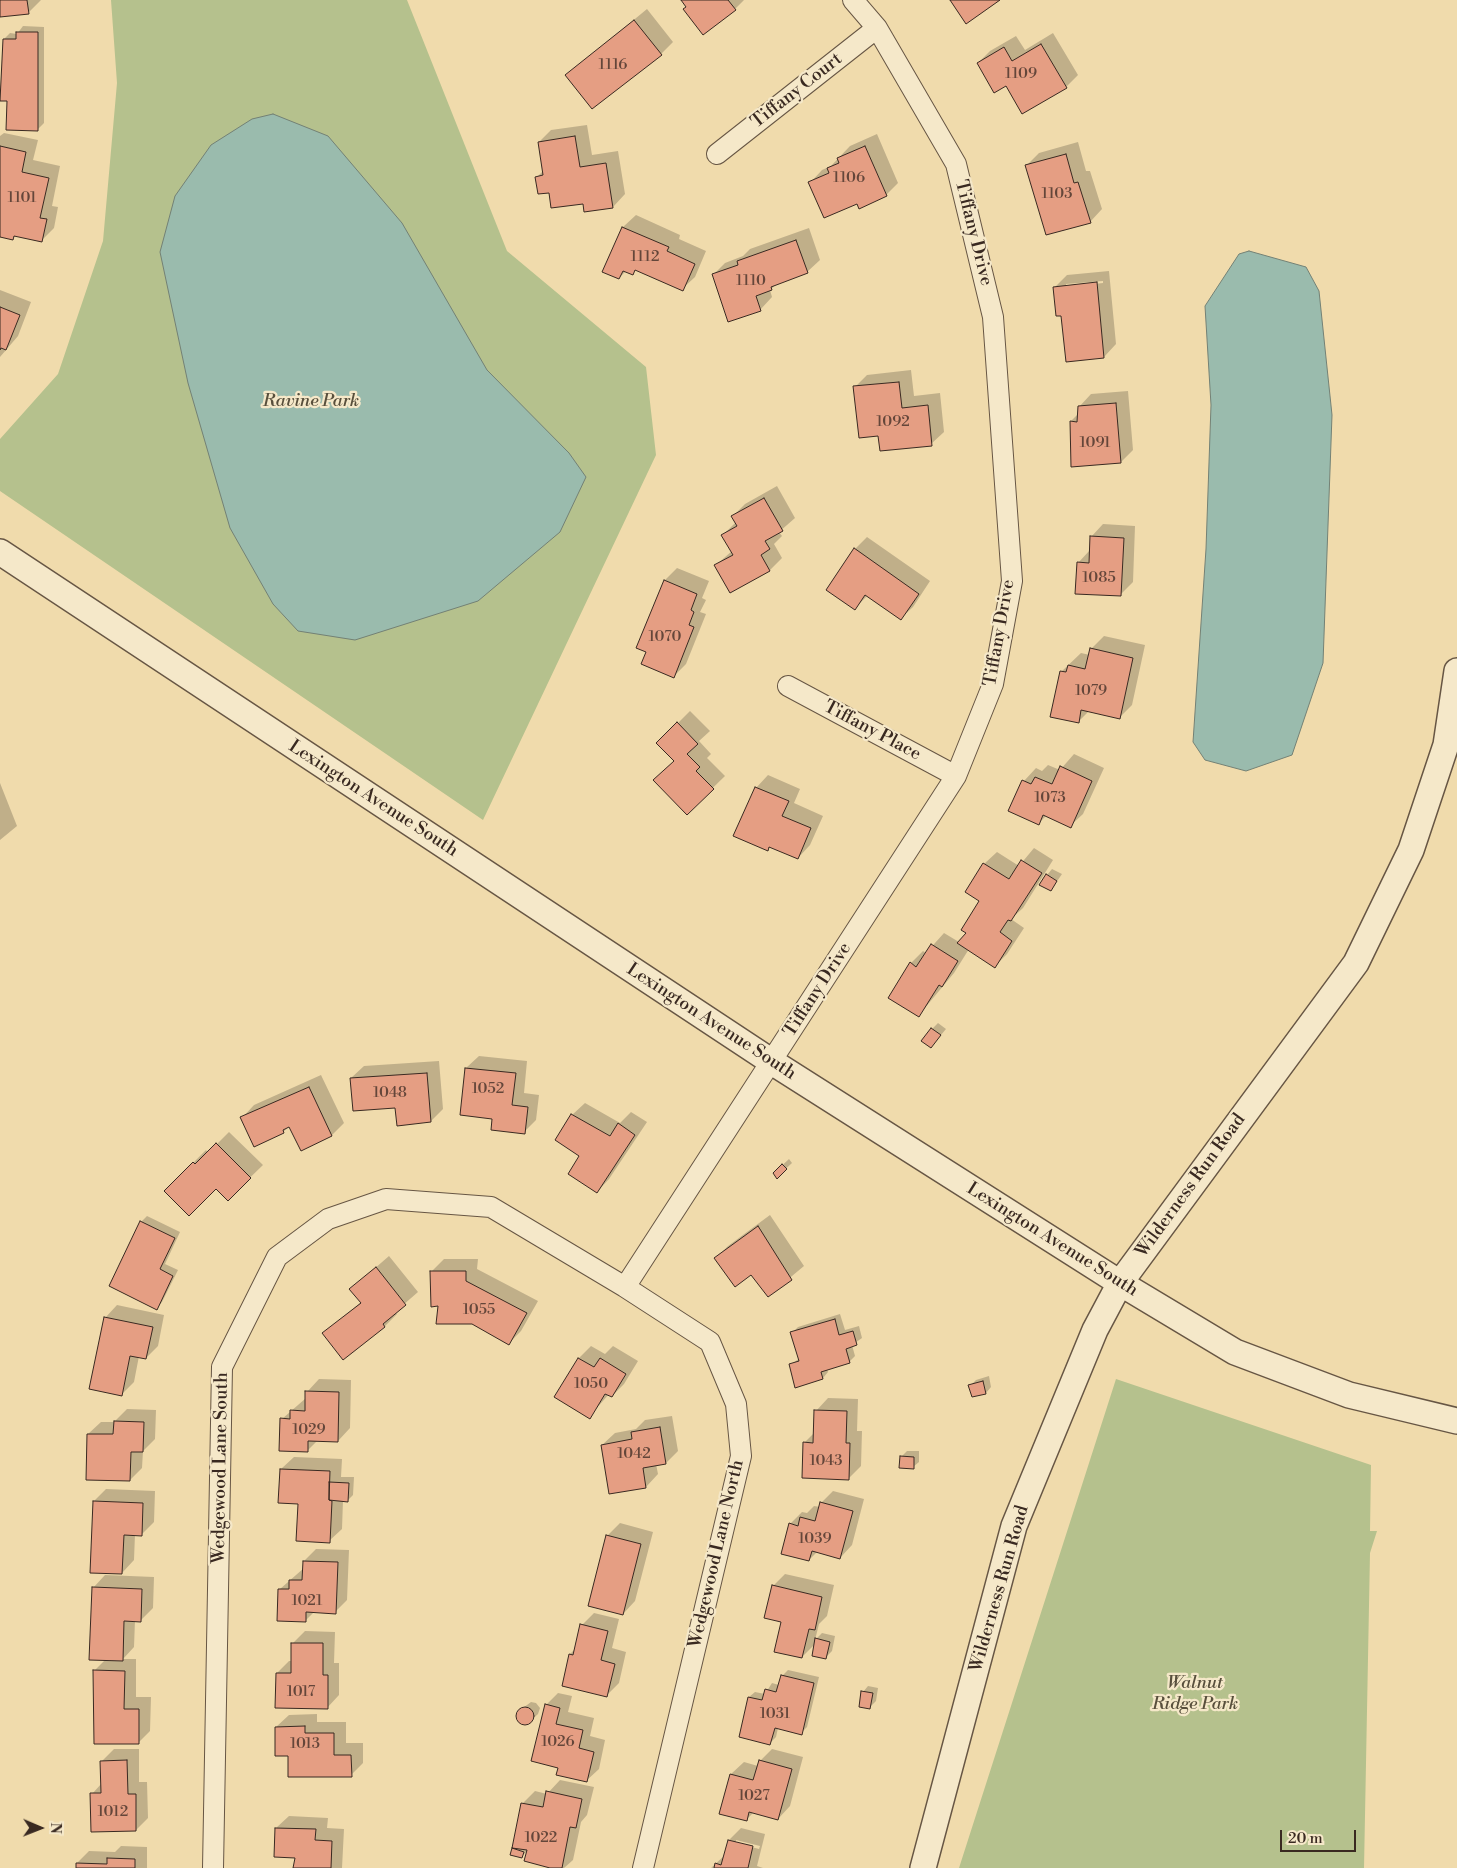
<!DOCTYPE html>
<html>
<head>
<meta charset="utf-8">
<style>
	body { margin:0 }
	#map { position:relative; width:1457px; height:1868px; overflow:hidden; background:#f0dbac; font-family:"Libre Bodoni",serif }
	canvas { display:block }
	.north { position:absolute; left:15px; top:1803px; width:50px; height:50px; -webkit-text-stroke:4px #f5e8c9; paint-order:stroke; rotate:91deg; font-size:14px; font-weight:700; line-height:20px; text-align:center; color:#392921 }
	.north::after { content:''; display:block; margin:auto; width:18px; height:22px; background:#392921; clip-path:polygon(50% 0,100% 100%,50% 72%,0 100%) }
	.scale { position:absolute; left:1280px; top:1830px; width:76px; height:22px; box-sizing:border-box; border:2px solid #392921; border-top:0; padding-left:6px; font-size:15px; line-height:18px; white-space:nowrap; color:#392921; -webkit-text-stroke:4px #f5e8c9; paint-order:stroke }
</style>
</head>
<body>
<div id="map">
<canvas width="1457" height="1868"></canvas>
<div class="north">N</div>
<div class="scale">20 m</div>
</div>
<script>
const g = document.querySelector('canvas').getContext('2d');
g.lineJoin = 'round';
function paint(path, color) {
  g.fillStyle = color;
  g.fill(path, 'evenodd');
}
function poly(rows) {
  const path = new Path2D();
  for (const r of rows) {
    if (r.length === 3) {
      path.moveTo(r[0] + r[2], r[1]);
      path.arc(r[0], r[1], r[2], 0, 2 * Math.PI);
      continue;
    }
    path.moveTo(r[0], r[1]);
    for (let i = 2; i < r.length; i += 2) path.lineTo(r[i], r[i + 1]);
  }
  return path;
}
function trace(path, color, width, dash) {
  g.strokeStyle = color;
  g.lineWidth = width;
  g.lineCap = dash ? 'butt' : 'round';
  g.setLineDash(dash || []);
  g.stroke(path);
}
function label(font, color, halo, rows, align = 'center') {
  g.font = font + ' "Libre Bodoni",serif';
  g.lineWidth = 4.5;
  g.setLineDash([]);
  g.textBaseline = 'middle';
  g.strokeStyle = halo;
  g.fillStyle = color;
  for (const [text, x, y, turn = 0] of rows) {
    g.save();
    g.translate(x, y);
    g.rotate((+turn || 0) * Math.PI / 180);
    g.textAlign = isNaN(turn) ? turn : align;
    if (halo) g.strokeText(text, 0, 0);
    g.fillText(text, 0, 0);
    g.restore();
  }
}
paint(poly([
	[111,0,407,0,507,251,646,367,656,455,483,820,0,491,0,439,58,374,103,241,117,83],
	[1116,1379,1371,1465,1370,1531,1377,1531,1370,1553,1364,1868,959,1868]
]), '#b5c18d');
const water = poly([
	[273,114,328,136,402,223,487,370,569,453,586,477,560,532,478,601,355,640,298,631,273,604,230,528,188,383,160,252,175,196,211,145,252,119,273,114],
	[1249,251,1306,267,1319,291,1332,415,1323,663,1292,755,1246,771,1205,760,1193,742,1206,549,1211,405,1205,306,1239,254,1249,251]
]);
paint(water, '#9abbad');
trace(water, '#738175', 1);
paint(poly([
	[0,0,41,0,28,13,0,16],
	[682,0,744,0,735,9,687,6],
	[647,9,673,42,661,54,567,75],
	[23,26,44,27,44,123,38,129,8,100,0,100,4,39,10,33,17,34],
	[1053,33,1078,75,1066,87,1006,84,978,63,990,51,1016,36,1025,50],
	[587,125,592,155,618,151,625,194,613,207,584,202,550,191,537,177,543,171,539,142,551,130],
	[4,133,38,140,33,160,60,166,52,206,58,207,54,228,42,240,16,235,13,238,0,235,0,136],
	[877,134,898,183,886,195,857,203,810,183,822,170,831,166,850,146],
	[1078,142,1086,171,1090,171,1102,209,1090,222,1027,165,1039,153],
	[636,215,680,235,679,239,706,251,695,277,682,289,637,269,632,273,626,271,619,278,604,271,623,227],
	[809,228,820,260,807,272,778,283,770,290,772,297,760,310,713,275,725,263,743,256,750,249],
	[1109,271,1116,344,1104,357,1062,314,1055,287,1067,275],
	[1103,281,1103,283,1066,287,1066,284],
	[0,290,31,302,18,336,0,357],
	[911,370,914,396,940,393,944,432,931,444,879,434,855,387,867,375],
	[1128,391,1133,450,1121,462,1071,421,1078,414,1079,407,1091,394],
	[777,486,795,518,779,532,782,536,774,544,782,558,770,570,731,592,716,565,732,551,723,535,736,522,733,516,745,504],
	[1103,524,1135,526,1133,582,1120,595,1078,563,1090,550,1091,537],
	[867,537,930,581,913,607,900,619,867,596,855,608,855,549],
	[677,568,709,581,702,598,706,600,700,612,706,614,686,664,674,676,648,651,665,580],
	[1104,636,1145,645,1132,705,1119,718,1089,711,1078,722,1061,672,1081,653,1090,655,1091,649],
	[690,711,710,731,699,741,711,754,707,758,725,776,687,813,675,761,658,743],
	[1074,754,1104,768,1083,814,1070,826,1047,815,1039,823,1010,810,1024,781,1036,768,1042,771,1048,765,1060,770],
	[768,775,800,789,794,803,823,816,810,845,798,858,771,846,767,850,756,788],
	[0,783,17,826,0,840],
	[1034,848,1053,860,1023,908,1011,919,1024,928,1007,954,995,966,969,949,954,973,919,1015,911,963,923,951,926,953,944,933,959,942,967,933,981,901,984,864,997,852,1019,866],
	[1052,869,1062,874,1051,890,1047,875],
	[938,1023,946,1029,931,1047,932,1029],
	[479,1056,527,1061,524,1093,539,1095,536,1120,524,1132,493,1118,461,1114,466,1068],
	[439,1061,443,1109,431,1121,396,1106,351,1078,364,1066],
	[321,1075,344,1123,332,1135,290,1126,283,1132,242,1118,254,1105],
	[585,1103,620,1123,631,1112,647,1122,609,1179,597,1192,581,1156,572,1115],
	[229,1132,263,1165,228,1199,216,1187,165,1191,206,1150,208,1153],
	[789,1159,792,1163,777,1177,774,1173],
	[770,1215,804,1266,768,1296,752,1273,716,1258,728,1246],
	[147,1216,180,1232,165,1264,178,1270,162,1302,157,1308,141,1222],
	[389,1256,418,1292,395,1312,397,1314,385,1326,343,1358,324,1333,361,1302,351,1289],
	[444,1259,478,1259,477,1269,538,1301,521,1331,509,1343,439,1305,432,1271],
	[117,1305,164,1315,158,1346,146,1358,139,1356,134,1382,121,1395,105,1318],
	[840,1314,845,1330,859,1326,862,1338,852,1345,855,1356,849,1362,827,1369,828,1372,823,1378,790,1365,800,1358,792,1333,798,1327],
	[591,1346,605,1354,613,1346,638,1361,624,1384,612,1396,609,1394,589,1417,555,1397,579,1358],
	[989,1376,991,1387,986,1393,970,1386,976,1380],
	[319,1379,351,1380,350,1428,338,1441,318,1440,308,1450,282,1419,306,1398,307,1392],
	[828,1398,858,1399,857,1431,862,1431,861,1466,848,1479,804,1443,815,1432,816,1411],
	[127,1409,156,1410,155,1439,143,1451,142,1468,130,1480,88,1434,101,1422,114,1422],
	[672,1416,678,1451,666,1463,656,1464,658,1474,646,1487,610,1493,602,1445,615,1433,636,1429,645,1420],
	[907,1451,919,1451,919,1462,913,1467,901,1457],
	[294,1457,342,1459,341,1477,354,1477,353,1495,347,1501,343,1500,342,1529,329,1541,299,1503,281,1469],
	[106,1489,155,1491,154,1522,141,1535,135,1534,134,1560,122,1573,94,1501],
	[833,1491,864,1499,852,1545,840,1558,817,1552,809,1560,790,1524,802,1512,807,1513,814,1506,820,1507,821,1503],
	[620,1523,653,1532,635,1601,623,1614,607,1536],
	[316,1549,349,1550,347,1600,335,1612,315,1611,305,1621,280,1589,304,1568,304,1561],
	[785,1574,834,1585,827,1616,819,1624,815,1640,822,1633,835,1636,832,1651,826,1657,816,1643,802,1657,783,1621,773,1586],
	[105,1575,154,1577,153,1608,141,1620,135,1620,134,1647,123,1659,136,1659,136,1697,151,1697,150,1731,138,1743,94,1671,106,1659,93,1588],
	[594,1613,619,1619,612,1648,626,1652,619,1683,607,1695,563,1685,570,1654,576,1648,582,1625],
	[305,1631,335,1632,334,1663,339,1663,339,1695,327,1708,277,1673,289,1661,292,1661,292,1644],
	[788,1670,819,1677,807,1727,801,1733,778,1728,776,1737,770,1743,749,1697,755,1692,765,1694,772,1683,779,1685,782,1676],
	[868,1686,878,1688,876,1701,870,1707,863,1692],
	[558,1693,572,1696,568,1712,594,1718,590,1736,605,1740,599,1769,586,1781,559,1767,546,1705],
	[531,1702,536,1703,540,1708,538,1714,527,1724,521,1722,518,1717,519,1711],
	[317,1714,317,1722,346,1722,346,1743,363,1743,363,1763,351,1775,290,1755,276,1727,289,1715],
	[114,1749,139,1749,139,1782,147,1782,148,1818,136,1830,92,1794,102,1783,102,1761],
	[772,1749,803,1757,790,1806,778,1819,754,1812,746,1820,721,1813,731,1774,744,1762,758,1766,760,1761],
	[560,1780,594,1787,587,1815,581,1822,573,1860,564,1868,552,1868,528,1850,521,1857,513,1849,523,1803,535,1791,547,1794],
	[289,1816,328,1818,327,1828,344,1829,342,1868,294,1868,296,1857,276,1828],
	[741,1828,765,1834,757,1866,763,1868,711,1868,725,1855,729,1840],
	[736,1840,760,1846,759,1849,736,1843],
	[121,1846,147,1847,147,1868,77,1868,77,1863,89,1851,115,1852]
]), '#0003');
const building = poly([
	[0,0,27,0,29,14,0,17,0,0],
	[681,0,728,0,736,10,703,35,683,9,686,7,681,0],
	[950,0,1000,0,966,24,950,0],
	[634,20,662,55,592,109,565,75,634,20],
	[16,32,38,32,38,131,6,130,7,101,0,101,3,39,16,39,16,32],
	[1041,44,1067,88,1022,114,1006,86,994,93,977,63,1004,47,1012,61,1041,44],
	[575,136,580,167,606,163,613,208,584,212,583,204,551,208,549,193,538,194,535,177,543,175,538,142,575,136],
	[0,146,26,152,22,172,49,178,40,218,47,219,42,242,14,236,13,240,0,237,0,146],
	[865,146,887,196,859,209,857,204,824,218,808,182,829,173,827,168,839,163,837,158,865,146],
	[1066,154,1074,183,1078,182,1091,223,1046,235,1025,165,1066,154],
	[622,227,669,247,667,251,695,264,683,291,635,270,633,275,623,271,619,279,602,272,622,227],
	[796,240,808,273,771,287,772,290,756,296,761,311,728,322,712,274,738,265,737,261,796,240],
	[1097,282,1104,358,1066,362,1061,316,1056,316,1053,287,1097,282],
	[0,307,20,315,6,350,1,348,0,350,0,307],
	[899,382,902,408,928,405,932,446,880,451,878,436,859,438,853,386,899,382],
	[1116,403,1121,463,1071,467,1070,421,1077,422,1078,406,1116,403],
	[764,498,783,531,765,541,770,549,761,555,770,571,730,593,714,565,733,555,721,535,737,526,731,516,764,498],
	[1090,536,1124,538,1121,596,1075,594,1077,562,1089,563,1090,536],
	[854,548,919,594,901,620,865,595,855,610,826,590,854,548],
	[664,580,697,594,691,610,694,612,689,625,694,627,674,678,641,664,646,652,636,648,664,580],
	[1090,648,1133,658,1120,719,1081,710,1079,723,1050,717,1060,671,1066,672,1068,665,1085,669,1090,648],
	[677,722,698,744,687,754,700,767,696,771,714,789,687,815,653,780,674,761,656,743,677,722],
	[1060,766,1092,781,1071,828,1043,815,1039,825,1008,811,1022,780,1031,784,1035,777,1052,784,1060,766],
	[755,787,789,801,782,816,811,828,798,859,769,847,768,851,733,836,755,787],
	[1021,860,1042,873,1011,921,1008,920,1000,932,1012,941,995,968,957,943,966,933,961,930,979,901,965,892,983,863,1009,879,1021,860],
	[1046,874,1057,881,1051,891,1039,885,1046,874],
	[931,944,958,961,942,987,939,985,919,1017,888,998,910,962,916,967,931,944],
	[931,1028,941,1035,931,1048,921,1041,931,1028],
	[465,1068,516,1073,512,1105,528,1107,525,1134,491,1130,492,1119,460,1115,465,1068],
	[427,1073,431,1122,397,1126,395,1108,353,1111,350,1078,427,1073],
	[309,1087,332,1136,301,1151,289,1127,283,1130,284,1133,254,1147,240,1117,309,1087],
	[571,1114,610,1136,618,1123,635,1135,597,1193,568,1174,579,1156,555,1140,571,1114],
	[216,1143,251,1178,228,1201,216,1189,189,1216,164,1191,193,1162,195,1164,216,1143],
	[782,1164,787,1169,777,1179,773,1173,782,1164],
	[140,1221,175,1238,160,1269,173,1276,157,1310,109,1286,140,1221],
	[758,1226,792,1280,768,1297,751,1275,735,1287,714,1258,758,1226],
	[376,1267,406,1305,383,1324,385,1327,343,1360,322,1333,361,1303,349,1289,376,1267],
	[430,1271,466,1271,466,1281,527,1313,509,1345,472,1324,436,1324,438,1306,431,1307,430,1271],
	[104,1317,153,1327,146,1359,130,1356,122,1396,89,1389,104,1317],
	[835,1319,839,1335,853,1331,857,1345,846,1349,850,1363,821,1372,823,1379,795,1388,789,1364,799,1361,790,1332,835,1319],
	[578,1358,594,1367,600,1358,626,1374,612,1397,605,1394,590,1419,554,1397,578,1358],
	[983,1381,986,1394,972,1397,968,1385,983,1381],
	[305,1391,339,1392,338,1442,308,1441,308,1452,279,1451,280,1418,290,1419,290,1410,305,1411,305,1391],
	[814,1410,847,1411,846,1443,850,1443,849,1480,802,1478,803,1442,813,1443,814,1410],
	[114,1421,144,1422,143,1452,131,1452,130,1481,86,1480,87,1434,113,1434,114,1421],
	[660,1427,666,1464,643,1468,646,1488,609,1494,601,1445,632,1439,631,1432,660,1427],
	[900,1456,914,1457,914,1469,899,1468,900,1456],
	[280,1469,330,1471,329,1500,332,1501,330,1543,296,1541,298,1504,278,1503,280,1469],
	[329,1482,349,1483,348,1502,329,1500,329,1482],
	[93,1501,143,1503,142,1536,124,1535,122,1574,90,1573,93,1501],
	[820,1502,853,1511,840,1559,812,1551,809,1561,781,1554,789,1523,798,1526,800,1517,815,1521,820,1502],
	[606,1535,641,1544,623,1615,588,1606,606,1535],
	[303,1561,338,1562,336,1614,306,1612,306,1622,277,1621,278,1589,289,1589,289,1580,302,1580,303,1561],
	[772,1585,822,1597,815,1630,809,1629,802,1658,774,1652,781,1622,764,1618,772,1585],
	[92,1587,142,1589,141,1622,124,1621,123,1661,89,1660,92,1587],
	[580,1624,608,1631,601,1660,615,1664,607,1697,562,1686,569,1654,573,1655,580,1624],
	[815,1638,830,1642,826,1659,812,1656,815,1638],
	[291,1643,323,1643,323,1675,328,1675,328,1709,275,1708,276,1673,291,1673,291,1643],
	[93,1670,125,1671,124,1709,139,1709,139,1744,94,1744,93,1670],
	[781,1675,814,1683,802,1735,775,1728,770,1745,739,1737,748,1697,762,1700,765,1689,776,1692,781,1675],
	[861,1691,873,1693,870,1709,859,1707,861,1691],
	[545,1704,560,1708,556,1724,583,1730,579,1748,594,1752,587,1782,556,1775,558,1768,531,1761,545,1704],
	[525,1716,9],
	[305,1726,305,1733,334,1733,334,1755,351,1755,352,1777,288,1777,288,1756,275,1756,275,1727,305,1726],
	[127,1760,128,1794,136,1794,136,1831,91,1832,90,1793,101,1793,100,1761,127,1760],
	[759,1760,792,1769,778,1820,749,1812,747,1821,719,1814,730,1774,753,1780,759,1760],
	[546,1791,582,1799,576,1828,570,1827,562,1868,550,1868,524,1861,527,1850,512,1848,521,1803,543,1807,546,1791],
	[275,1828,316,1829,315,1840,332,1841,331,1868,293,1868,295,1858,274,1857,275,1828],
	[728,1840,753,1846,748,1868,714,1868,715,1863,721,1865,728,1840],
	[512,1848,524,1852,522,1858,510,1855,512,1848],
	[107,1858,135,1859,135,1868,76,1868,76,1863,107,1864,107,1858]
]);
paint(building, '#e59e83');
trace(building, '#392921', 1);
const minor = poly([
	[717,154,877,28],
	[788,686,956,776],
	[625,1287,956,776,993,684,1012,581,993,317,956,164,877,28,853,0],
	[213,1868,222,1367,277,1257,328,1219,386,1199,491,1207,625,1287,710,1342,736,1404,741,1456,643,1868]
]);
const tertiary = poly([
	[0,552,772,1062,1120,1283,1235,1352,1349,1395,1457,1421],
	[923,1868,1014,1526,1095,1330,1120,1283,1356,963,1411,850,1446,745,1457,671]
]);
trace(minor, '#675644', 22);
trace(tertiary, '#675644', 28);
trace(minor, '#f5e8c9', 20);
trace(tertiary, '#f5e8c9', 25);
label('15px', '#64463a', null, [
	["1116",613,65],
	["1109",1021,74],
	["1106",849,178],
	["1103",1057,194],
	["1101",22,198],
	["1112",645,257],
	["1110",751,281],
	["1092",893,422],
	["1091",1095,443],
	["1085",1099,578],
	["1070",665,637],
	["1079",1091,691],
	["1073",1050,798],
	["1052",488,1089],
	["1048",390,1093],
	["1055",479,1310],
	["1050",591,1384],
	["1029",309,1430],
	["1042",634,1454],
	["1043",826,1461],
	["1039",815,1539],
	["1021",307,1601],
	["1017",301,1692],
	["1031",775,1714],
	["1026",558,1742],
	["1013",305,1744],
	["1027",754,1796],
	["1012",113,1812],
	["1022",541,1838]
]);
label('18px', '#392921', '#f5e8c9', [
	["Tiffany Court",797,91,-38],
	["Tiffany Drive",973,233,76],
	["Tiffany Drive",1000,633,-80],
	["Tiffany Place",872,731,28],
	["Lexington Avenue South",373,799,33],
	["Tiffany Drive",818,990,-57],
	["Lexington Avenue South",711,1022,33],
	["Wilderness Run Road",1191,1186,-54],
	["Lexington Avenue South",1052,1240,32],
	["Wedgewood Lane South",221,1468,-89],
	["Wedgewood Lane North",717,1554,-77],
	["Wilderness Run Road",1000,1589,-74]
]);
label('italic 18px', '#584f3c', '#f5e8c9', [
	["Ravine Park",311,402],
	["Walnut",1195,1684],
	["Ridge Park",1195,1705]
]);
</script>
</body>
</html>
